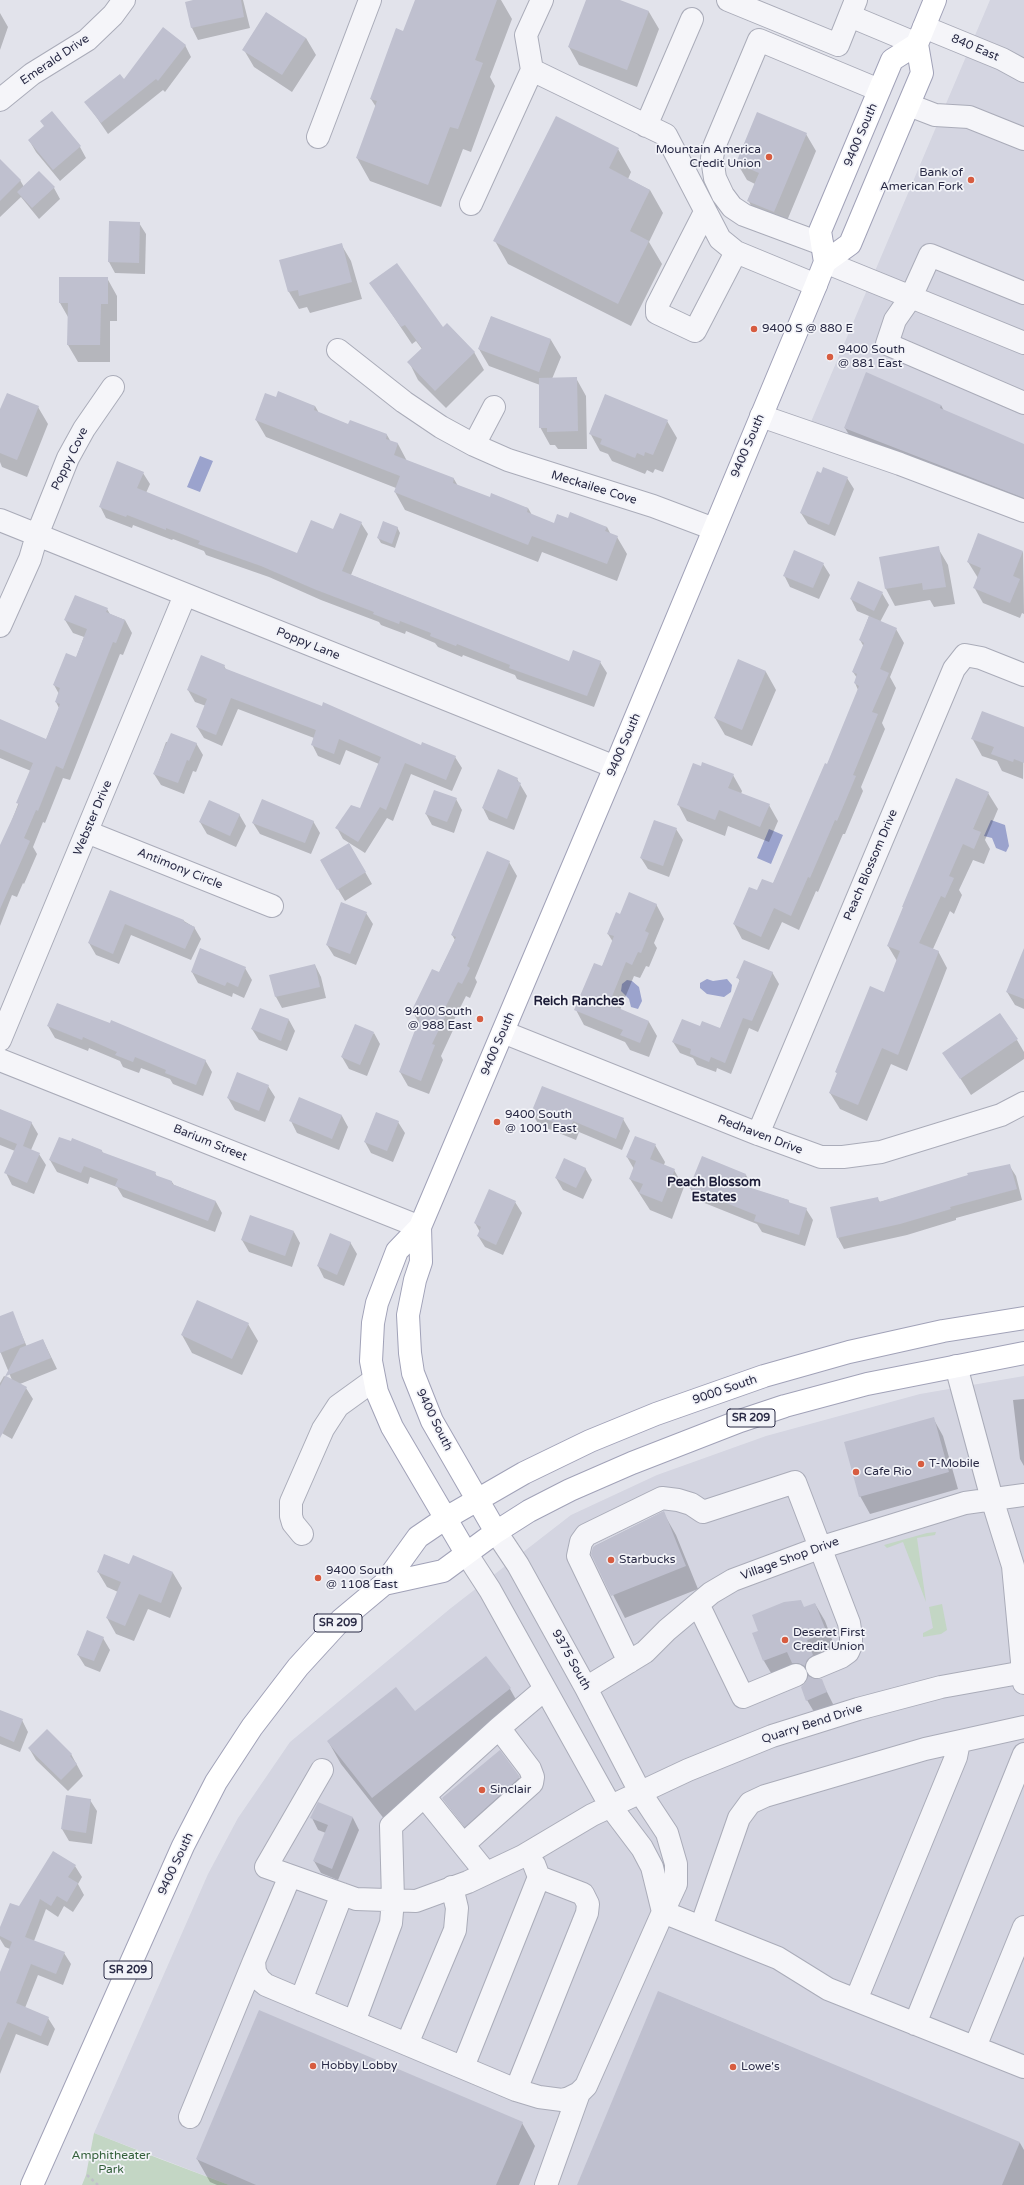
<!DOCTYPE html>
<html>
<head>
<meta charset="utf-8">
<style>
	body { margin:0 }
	canvas { display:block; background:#e2e3eb }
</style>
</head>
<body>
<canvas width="1024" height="2185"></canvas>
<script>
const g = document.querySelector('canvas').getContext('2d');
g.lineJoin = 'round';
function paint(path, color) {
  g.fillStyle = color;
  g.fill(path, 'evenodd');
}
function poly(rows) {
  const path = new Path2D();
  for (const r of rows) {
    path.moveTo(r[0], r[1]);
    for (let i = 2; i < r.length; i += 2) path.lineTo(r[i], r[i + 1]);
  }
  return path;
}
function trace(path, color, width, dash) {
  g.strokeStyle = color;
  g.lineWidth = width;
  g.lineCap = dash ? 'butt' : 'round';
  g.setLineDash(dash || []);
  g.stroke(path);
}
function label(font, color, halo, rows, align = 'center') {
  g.font = font + ' "Varela Round",sans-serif';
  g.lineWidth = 3.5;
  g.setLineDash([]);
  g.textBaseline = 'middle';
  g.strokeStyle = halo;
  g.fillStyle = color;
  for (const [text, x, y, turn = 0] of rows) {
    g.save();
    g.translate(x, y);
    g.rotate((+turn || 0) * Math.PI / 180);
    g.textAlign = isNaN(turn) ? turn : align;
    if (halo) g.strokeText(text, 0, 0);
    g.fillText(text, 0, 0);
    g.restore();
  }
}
paint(poly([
	[990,0,1024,0,1024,521,805,436],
	[1024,1376,1024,2185,229,2185,94,2133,208,1874,238,1818,290,1742,451,1608,571,1515,657,1475,766,1436,920,1394]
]), '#d4d5e1');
paint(poly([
	[936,1532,935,1535,917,1538,926,1602,903,1542,887,1548,884,1545,927,1533],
	[942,1604,947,1630,941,1634,923,1637,923,1633,933,1628,929,1607],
	[94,2133,160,2159,229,2185,82,2185,86,2175]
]), '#c3d6c4');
paint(poly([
	[200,456,213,461,200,492,187,487],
	[991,820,1005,825,1009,846,1006,852,996,848,992,838,984,836],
	[769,829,783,835,771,864,757,858],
	[707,979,713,981,727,979,732,985,731,992,724,997,707,994,700,988,700,983],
	[627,980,632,981,639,987,642,1001,638,1009,631,1007,629,999,621,991,622,984]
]), '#9ba3cd');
paint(poly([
	[198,0,243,0,250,28,198,40,192,28,186,3],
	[416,0,501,0,512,19,490,77,495,86,471,152,463,149,441,207,370,181,357,158,376,107,371,99,404,32],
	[587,0,617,0,649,12,659,29,637,87,579,65,569,47],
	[0,13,8,27,0,50],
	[306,38,316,55,292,92,254,67,244,50],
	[185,45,191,57,165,92,163,90,108,134,86,102],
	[806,134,816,151,784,228,758,218,748,200,755,184,747,180,737,163],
	[29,140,80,147,86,158,60,181,36,152],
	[618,149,631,172,628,179,650,190,663,213,649,242,662,264,631,326,508,264,495,241],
	[0,164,20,180,24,187,54,188,60,199,39,219,21,197,0,217],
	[139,223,146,234,145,274,115,273,109,262],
	[341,244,351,261,362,299,310,313,307,307,299,309,289,292,280,261],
	[107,278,117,296,117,321,110,321,110,362,78,362,68,345,68,317,60,303],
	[371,283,443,328,474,352,484,370,446,408,418,380,409,362,422,349,416,341,412,344],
	[491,317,551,340,561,357,552,379,576,378,586,396,587,449,558,449,555,445,550,445,540,427,540,385,489,366,479,349],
	[276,398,315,406,319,413,349,425,387,435,391,442,398,444,407,461,454,479,458,486,490,498,528,508,532,515,554,524,568,519,607,527,611,535,617,537,627,554,617,581,542,552,538,562,405,510,395,492,396,488,266,437,256,420],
	[941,405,944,411,1024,445,1024,510,855,445,845,428],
	[38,407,48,424,27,477,2,467,0,462,0,430],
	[667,421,677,438,663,472,655,469,653,473,647,470,645,474,612,461,608,454,600,451,590,433],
	[143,473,150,484,146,493,298,555,334,530,361,523,368,534,351,575,569,662,600,662,607,673,594,707,517,679,515,675,463,655,462,657,438,647,435,643,406,631,405,634,381,625,379,622,321,600,269,577,206,555,204,551,173,539,172,540,133,525,132,528,106,518,100,506],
	[847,478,854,489,835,536,808,524,801,513],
	[397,527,400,533,395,548,381,543,378,538],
	[938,548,948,565,955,604,934,607,930,600,895,606,886,589,880,558],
	[1023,552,1024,614,1022,613,1020,618,983,603,974,587,978,578,968,562],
	[823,564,830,575,819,599,790,587,784,575],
	[882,593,889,605,880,622,896,629,904,643,890,677,896,688,882,723,885,729,861,787,863,791,845,834,843,834,818,892,816,891,799,930,782,922,769,950,742,939,734,924,757,892,773,884,828,765,858,690,855,683,857,678,853,672,864,647,860,640,869,616,857,611,851,599],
	[107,609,110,614,125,620,132,633,123,655,120,654,70,780,63,778,45,823,43,822,33,847,37,854,24,884,23,883,17,897,12,895,0,926,0,851,31,771,0,758,0,720,46,740,59,708,56,702,59,694,54,685,76,658,84,637,73,633,65,620],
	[738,661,766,672,776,690,752,746,725,735,715,718],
	[224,666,227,671,422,746,455,757,462,768,452,791,411,774,393,821,387,818,365,853,343,839,337,828,361,809,379,764,346,750,340,765,318,756,312,744,314,738,238,709,222,746,204,738,197,727,206,706,195,702,188,690],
	[1024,728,1023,779,1002,771,997,761,982,756,972,738],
	[166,742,196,743,203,755,196,772,193,771,184,794,161,785,154,774],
	[701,767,733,775,742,791,741,794,769,805,778,821,769,842,728,826,725,836,687,821,678,804],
	[517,779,527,796,514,830,489,820,483,808],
	[988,793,998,809,985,840,990,849,984,864,973,860,959,890,962,895,954,914,950,911,933,949,938,951,947,968,907,1071,891,1064,867,1121,840,1109,830,1093,838,1075,836,1072,884,994,897,961,888,946,904,908,903,907],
	[456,799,462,810,454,833,432,825,426,814],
	[239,814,246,826,236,847,207,834,200,822],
	[313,821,320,833,311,854,260,834,253,823],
	[676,829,683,840,669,877,648,869,641,858],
	[349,844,372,884,345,901,321,861],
	[509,862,517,876,475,978,477,982,470,998,466,996,452,1024,454,1028,441,1056,443,1060,429,1094,408,1086,400,1072,419,1023,413,1012,439,973,455,940,452,935],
	[110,891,184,921,194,927,201,939,191,960,131,935,119,964,96,955,89,943],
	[656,904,664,919,654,943,657,948,649,967,646,966,640,978,634,976,620,1010,649,1022,657,1036,649,1057,630,1050,625,1042,584,1025,576,1010,602,967,613,942,608,934,620,915],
	[366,913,373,924,356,965,334,956,327,945],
	[1024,950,1024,1009,1015,1005,1007,992],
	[315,965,321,977,326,998,282,1008,276,997,271,976],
	[245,968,252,980,244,998,233,993,232,997,198,983,192,972],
	[772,972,779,984,758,1032,749,1028,731,1074,717,1068,716,1072,697,1065,693,1058,680,1053,673,1042,701,1028,720,1029,740,981,738,978],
	[289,1020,295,1031,287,1051,259,1040,252,1029],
	[48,1026,205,1060,212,1072,203,1096,173,1084,170,1079,141,1068,139,1073,123,1067,120,1061,89,1048,88,1051,55,1038],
	[374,1033,380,1044,367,1076,349,1069,342,1057],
	[1017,1040,1024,1052,1024,1059,971,1095,944,1053],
	[268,1086,275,1097,265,1122,235,1110,228,1098],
	[300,1099,342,1116,348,1127,339,1150,297,1133,291,1121],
	[0,1110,31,1122,38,1134,31,1150,39,1154,46,1165,34,1194,12,1185,6,1173,15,1151,0,1145],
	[532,1113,623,1119,630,1131,622,1150,579,1132,576,1140,539,1125],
	[398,1122,405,1133,393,1162,371,1153,365,1142],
	[655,1145,665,1162,664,1165,674,1170,684,1187,672,1219,650,1210,630,1179,634,1169,627,1157],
	[102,1151,103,1153,155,1173,157,1177,172,1182,174,1185,216,1202,222,1213,215,1232,123,1197,117,1187,90,1177,88,1184,57,1172,50,1160],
	[1009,1165,1016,1176,1022,1200,956,1218,956,1220,907,1235,844,1249,838,1238,877,1198,880,1202],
	[585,1168,592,1180,583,1199,563,1190,556,1178],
	[746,1175,752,1186,751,1189,788,1200,790,1204,806,1209,813,1220,805,1246,762,1232,757,1224,697,1200,690,1188],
	[515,1202,522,1213,503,1255,485,1247,478,1236,480,1232,475,1223],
	[294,1232,300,1243,292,1267,249,1252,242,1240],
	[350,1242,357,1254,344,1286,324,1278,318,1266],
	[12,1312,27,1347,43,1340,57,1369,20,1384,26,1388,33,1399,12,1439,0,1432,0,1383,4,1376,12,1380,0,1351,0,1317],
	[248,1324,258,1341,242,1375,192,1353,182,1335],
	[1024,1399,1024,1466,1020,1459,1013,1400],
	[933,1418,943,1436,958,1489,870,1514,860,1496],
	[663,1512,676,1535,698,1589,625,1618,592,1554,595,1546],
	[130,1566,173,1573,182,1588,170,1618,148,1609,134,1641,116,1634,107,1618,118,1592,107,1587,98,1572],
	[815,1604,825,1621,836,1650,815,1680,821,1680,836,1710,817,1717,807,1700,808,1680,774,1678,764,1661,753,1634],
	[103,1638,110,1650,100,1672,85,1666,78,1655],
	[486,1657,510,1689,523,1712,385,1820,341,1764,328,1741,415,1713],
	[0,1711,22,1720,28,1732,20,1752,0,1744],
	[29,1748,71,1754,83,1776,68,1791,36,1760],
	[519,1778,522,1783,468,1831,443,1799],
	[67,1796,90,1800,97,1811,92,1844,69,1841,62,1829],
	[318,1804,353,1818,359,1830,338,1880,321,1873,314,1861,326,1833,318,1830,312,1818],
	[75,1866,82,1877,78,1884,84,1895,73,1912,64,1906,58,1917,46,1909,34,1941,64,1953,71,1964,63,1985,38,1975,25,2008,48,2018,55,2029,48,2046,16,2034,0,2074,0,1976,10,1949,5,1947,0,1939,0,1930,20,1908],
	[659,1992,1020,2143,1024,2150,1024,2185,579,2185],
	[522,2123,535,2146,519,2185,217,2185,210,2182,197,2159]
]), '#0003');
paint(poly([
	[193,0,241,0,244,17,191,28,185,2],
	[415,0,497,0,475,60,483,63,458,129,450,127,428,185,356,158,377,101,370,99,396,28,403,31],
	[586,0,620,0,649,11,627,70,568,47],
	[266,12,306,38,282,75,242,50],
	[163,27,186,45,158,81,156,79,101,123,84,102,120,74,124,79],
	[52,111,81,146,53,170,28,140,44,126,40,121],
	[757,112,807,133,774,212,747,201,759,173,736,163],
	[556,116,619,148,609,168,650,190,630,231,649,241,618,304,493,241],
	[0,159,21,180,0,201],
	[39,171,55,187,32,208,17,192],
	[109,221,140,222,139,263,108,262],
	[342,243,352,282,299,296,298,290,288,292,279,260],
	[397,263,443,327,447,323,475,352,435,391,407,362,422,348,405,325,401,327,369,283],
	[59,277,108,277,108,304,101,304,100,345,67,345,68,303,59,303],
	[491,316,551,339,539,372,478,349],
	[866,372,941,405,940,408,1024,444,1024,498,844,428],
	[577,377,578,431,547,432,547,428,539,428,539,378],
	[278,391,315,406,314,410,348,424,350,420,387,434,386,439,398,443,394,455,454,478,453,483,490,497,491,493,528,508,527,512,554,523,557,514,568,518,570,512,607,527,605,531,618,536,607,564,532,536,528,545,394,492,400,476,255,420,265,393,276,397],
	[7,393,39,406,17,460,0,453,0,409],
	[605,394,668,420,653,455,645,452,644,456,637,453,635,458,600,444,602,439,589,434],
	[117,461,144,472,137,488,297,553,311,520,333,529,340,513,362,522,342,571,569,661,573,650,601,661,587,696,509,668,510,665,457,644,456,646,430,636,431,633,400,621,399,624,373,614,374,612,314,589,261,566,198,544,200,541,166,528,166,530,127,515,126,517,99,507],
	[823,467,848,477,829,525,800,513,817,471,821,473],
	[383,521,398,527,392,544,377,538],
	[978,533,1023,551,1013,576,1020,579,1010,603,973,588,981,568,967,562],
	[939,546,946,587,923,590,922,583,885,589,879,557],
	[794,550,824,563,813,588,783,576],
	[858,581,883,592,874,611,850,599],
	[75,595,108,608,106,612,125,620,116,643,113,642,63,769,56,766,38,811,36,810,24,838,30,841,0,909,0,845,19,804,16,803,33,763,0,749,0,719,46,739,60,704,55,702,60,688,53,685,66,653,76,657,87,629,64,620],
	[869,616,897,628,880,669,889,673,872,712,878,714,853,775,856,776,837,821,835,820,810,878,808,877,791,916,774,908,761,937,733,924,749,887,757,890,762,879,773,883,825,763,827,764,859,686,854,683,857,674,852,672,864,643,859,640],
	[201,655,225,665,224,668,322,706,323,702,421,745,422,742,456,756,446,780,405,763,386,810,380,807,358,842,335,828,351,805,360,808,381,757,339,739,334,754,311,745,316,730,231,698,216,735,196,727,207,699,187,690],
	[738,659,766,671,742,730,714,718],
	[982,711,1024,727,1024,763,1014,759,1013,762,991,754,994,747,971,739],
	[171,733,197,743,189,761,187,760,178,783,153,774],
	[702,762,734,774,728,788,770,804,760,827,719,810,715,820,677,805,693,763,701,766],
	[498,769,518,778,517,781,521,783,507,819,482,808],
	[956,778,989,792,973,829,981,832,974,849,963,844,949,876,954,878,945,898,941,896,919,943,939,951,898,1055,882,1048,858,1105,829,1093,837,1073,835,1072,870,986,884,992,900,951,887,946,903,907,902,907],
	[434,790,457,798,447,822,425,814],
	[262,799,314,821,305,843,252,823],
	[209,800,240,814,230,836,199,822],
	[654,820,677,828,663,866,640,858],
	[349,843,366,872,337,890,320,860],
	[487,851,510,861,467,966,470,968,462,984,458,982,443,1012,447,1013,432,1044,435,1045,421,1081,399,1072,420,1017,411,1012,432,969,439,972,456,937,451,935],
	[110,890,184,920,184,922,195,927,185,949,125,924,113,954,88,943],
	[629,892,657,904,645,931,649,933,641,953,638,952,632,965,626,962,609,1004,649,1021,640,1043,620,1035,623,1030,574,1010,594,963,602,966,614,936,607,934,616,912,620,914],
	[341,902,367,912,350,954,326,945],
	[200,948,246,967,238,987,227,982,225,986,191,972],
	[1024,948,1024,999,1006,992],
	[744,960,773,972,752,1021,743,1018,725,1063,711,1057,709,1062,690,1054,691,1049,672,1042,682,1019,700,1026,702,1021,720,1028,740,979,736,978],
	[315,964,320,987,275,997,269,975],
	[57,1003,110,1023,111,1020,206,1060,196,1085,165,1073,166,1070,135,1057,133,1062,115,1055,117,1052,83,1037,82,1040,47,1026],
	[260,1008,289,1019,281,1041,251,1029],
	[1000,1013,1018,1039,960,1079,942,1053],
	[355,1024,374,1032,360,1065,341,1057],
	[237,1072,269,1085,259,1111,227,1098],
	[542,1086,624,1118,616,1139,573,1121,570,1129,531,1113],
	[299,1097,342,1115,332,1139,289,1121],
	[0,1109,32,1122,23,1146,40,1153,27,1183,4,1173,17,1144,0,1137],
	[376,1112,399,1121,387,1151,364,1142],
	[635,1136,656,1144,650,1159,675,1169,662,1202,639,1193,643,1184,629,1179,636,1161,626,1157],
	[59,1137,71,1141,72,1138,102,1150,102,1152,156,1172,155,1175,172,1181,172,1184,216,1201,208,1221,115,1186,118,1179,84,1166,81,1173,49,1160],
	[702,1156,746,1174,742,1185,789,1200,788,1202,807,1208,799,1235,754,1221,756,1215,689,1188],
	[564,1158,586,1168,576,1188,555,1178],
	[1010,1164,1017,1189,950,1207,951,1209,900,1224,837,1238,830,1207,878,1197,879,1202,968,1175,967,1173],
	[489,1189,516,1201,496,1245,477,1236,481,1227,474,1223],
	[250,1215,294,1231,285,1256,241,1240],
	[330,1233,351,1242,337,1275,317,1266],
	[197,1300,249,1323,232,1359,181,1335],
	[13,1311,25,1343,0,1353,0,1316],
	[43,1339,51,1358,6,1376,27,1387,0,1438,0,1386,20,1348],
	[934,1417,949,1472,859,1497,844,1442],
	[664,1511,686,1566,611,1596,591,1554,593,1547],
	[104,1554,129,1564,133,1555,173,1572,161,1603,139,1594,125,1626,106,1618,121,1582,97,1572],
	[801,1600,804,1607,815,1603,827,1633,807,1640,813,1655,807,1660,805,1666,798,1663,792,1663,787,1652,763,1661,752,1633,758,1631,752,1615,784,1602],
	[87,1630,104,1637,94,1661,77,1655],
	[486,1656,511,1688,372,1798,327,1741,396,1687,415,1711],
	[808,1676,815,1679,822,1679,827,1692,806,1701,801,1687,806,1682],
	[0,1710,23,1719,14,1742,0,1736],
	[47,1729,72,1754,70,1756,77,1764,61,1780,28,1748],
	[500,1750,520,1777,465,1827,442,1798],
	[66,1795,91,1799,86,1833,61,1829],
	[318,1802,353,1817,332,1869,313,1861,328,1825,310,1818],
	[53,1851,76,1865,68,1877,78,1883,67,1902,57,1896,51,1906,40,1899,25,1937,65,1952,56,1974,31,1964,16,2003,49,2017,41,2036,8,2022,0,2040,0,1972,12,1942,0,1936,0,1927,10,1903,19,1906],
	[658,1991,1020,2142,1002,2185,577,2185],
	[259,2010,523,2122,496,2185,256,2185,196,2159]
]), '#bfc0cf');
const minor = poly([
	[542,0,526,35,532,70,666,135,720,239,736,252,816,285],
	[728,0,838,45,856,0],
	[850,16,917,44],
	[924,27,1002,59,1024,71],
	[0,100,32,74,87,40,113,15,124,0],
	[909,105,935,115,969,117,1024,139],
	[646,126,692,19],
	[318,137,370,0],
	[471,204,532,70],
	[705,212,657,306,657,313,695,331,736,252],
	[822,244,744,215,732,207,723,195,715,178,712,158,714,147,759,40,879,90],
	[825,262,1024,343],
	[1024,293,930,255,911,297,895,320,887,344,1024,403],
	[338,350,404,402,441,427,474,445,508,460,653,506,714,529],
	[761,416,900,464,1024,511],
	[474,445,494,407],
	[0,520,615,767],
	[0,626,30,559,37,535,68,458,84,429,113,387],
	[87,832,272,906],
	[503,1032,758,1134,821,1157,843,1157,881,1152,1001,1115,1024,1103],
	[0,1040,185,595],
	[0,1060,420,1227],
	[758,1134,954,669,965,655,981,658,1024,675],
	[956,1366,992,1499,1013,1566,1024,1683],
	[302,1534,293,1523,291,1516,291,1502,323,1429,338,1406,374,1380],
	[466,1553,490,1590,611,1807,642,1848,652,1867,663,1912,676,1884,676,1864,667,1833,640,1792,586,1688,518,1565,496,1532],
	[698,1604,743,1697,796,1675],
	[629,1662,578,1556,581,1542,586,1535,662,1498,678,1500,691,1504,703,1512,795,1482,849,1623,851,1636,851,1645,848,1652,841,1657,817,1667],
	[586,1688,645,1652,667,1630,711,1593,733,1580,819,1548,965,1503,1024,1495],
	[322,1770,266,1867,356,1899,416,1901,468,1882,523,1856,592,1815,688,1770,772,1736,858,1709,941,1687,1024,1672],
	[424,1796,486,1873],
	[464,1844,532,1783,533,1777,530,1769,499,1728],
	[290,1876,254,1961,255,1972,260,1980,266,1985,516,2090,539,2097,562,2100,569,2098,579,2093,586,2086,663,1912,778,1958,828,1989,1024,2067],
	[701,1927,739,1818,750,1803,765,1796,925,1749,1024,1727],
	[301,2000,342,1894],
	[856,2000,956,1757,959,1742],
	[354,2022,391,1923,393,1900,391,1826,499,1728,545,1689],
	[915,2024,1024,1754],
	[407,2044,455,1930,457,1908,452,1887],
	[975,2047,1024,1927],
	[463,2067,539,1877,534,1864],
	[516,2090,587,1913,588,1904,583,1894,539,1877],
	[190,2117,254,1961],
	[546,2185,579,2093]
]);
const major = poly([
	[825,262,850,244,897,132,922,73,917,44,935,0],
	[420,1227,421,1262,415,1280,408,1315,410,1353,413,1373,432,1421,496,1532],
	[466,1553,392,1427,377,1392,371,1361,373,1323,377,1303,397,1251,420,1227,615,767,816,285,825,262,820,231,892,60,917,44],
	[384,1584,443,1571,496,1532,529,1511,570,1490,632,1463,740,1421,785,1406,867,1384,1024,1353],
	[32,2185,183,1846,216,1782,252,1727,298,1667,341,1620,384,1584,418,1537,446,1518,524,1473,590,1441,656,1414,764,1376,849,1352,943,1331,1024,1318]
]);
trace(minor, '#aaacb9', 24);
trace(major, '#a1a2b8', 24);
trace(poly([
	[87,2175,98,2185]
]), '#c0c0ca', 2.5, [3, 3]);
trace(minor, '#f5f5f9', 22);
trace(major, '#fff', 22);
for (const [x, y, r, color] of [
	[769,157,4,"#d75c40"],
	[971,180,4,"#d75c40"],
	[754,329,4,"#d75c40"],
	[830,357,4,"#d75c40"],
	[480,1019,4,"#d75c40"],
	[497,1122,4,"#d75c40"],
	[921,1464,4,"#d75c40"],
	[856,1472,4,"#d75c40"],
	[611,1560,4,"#d75c40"],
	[318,1578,4,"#d75c40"],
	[785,1640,4,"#d75c40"],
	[482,1790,4,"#d75c40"],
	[313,2066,4,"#d75c40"],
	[733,2067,4,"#d75c40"]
]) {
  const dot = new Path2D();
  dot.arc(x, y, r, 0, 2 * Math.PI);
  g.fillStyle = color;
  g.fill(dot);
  trace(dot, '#f2f3f8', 1.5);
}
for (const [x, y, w] of [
	[751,1418,48],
	[338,1623,48],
	[128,1970,48]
]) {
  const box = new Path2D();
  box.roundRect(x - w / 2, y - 9, w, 18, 3);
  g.fillStyle = '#f2f3f8';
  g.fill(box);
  trace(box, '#292a45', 1);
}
label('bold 11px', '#292a45', null, [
	["SR 209",751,1418],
	["SR 209",338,1623],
	["SR 209",128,1970]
]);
label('12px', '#292a45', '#f2f3f8', [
	["840 East",975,48,23],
	["Emerald Drive",55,60,-34],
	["9400 South",861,135,-67],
	["9400 South",748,446,-67],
	["Poppy Cove",70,459,-64],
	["Meckailee Cove",594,488,17],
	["Poppy Lane",308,644,22],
	["9400 South",624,745,-67],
	["Webster Drive",93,818,-67],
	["Peach Blossom Drive",871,865,-67],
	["Antimony Circle",180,869,22],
	["9400 South",498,1044,-67],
	["Redhaven Drive",760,1135,21],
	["Barium Street",210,1143,22],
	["9000 South",725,1390,-19],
	["9400 South",434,1420,64],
	["Village Shop Drive",790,1559,-20],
	["9375 South",571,1660,61],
	["Quarry Bend Drive",812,1724,-18],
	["9400 South",176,1864,-65]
]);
label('12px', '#292a45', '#f2f3f8', [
	["Mountain America",761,150,"right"],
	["Credit Union",761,164,"right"],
	["Bank of",963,173,"right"],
	["American Fork",963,187,"right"],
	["9400 S @ 880 E",762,329],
	["9400 South",838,350],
	["@ 881 East",838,364],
	["9400 South",472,1012,"right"],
	["@ 988 East",472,1026,"right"],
	["9400 South",505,1115],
	["@ 1001 East",505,1129],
	["T-Mobile",929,1464],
	["Cafe Rio",864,1472],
	["Starbucks",619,1560],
	["9400 South",326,1571],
	["@ 1108 East",326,1585],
	["Deseret First",793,1633],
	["Credit Union",793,1647],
	["Sinclair",490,1790],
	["Hobby Lobby",321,2066],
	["Lowe's",741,2067]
], 'left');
label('12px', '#35613c', '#f2f3f8', [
	["Amphitheater",111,2156],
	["Park",111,2170]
]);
label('bold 13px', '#1b1b36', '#f2f3f8', [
	["Reich Ranches",579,1002],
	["Peach Blossom",714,1183],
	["Estates",714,1198]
]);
</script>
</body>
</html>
